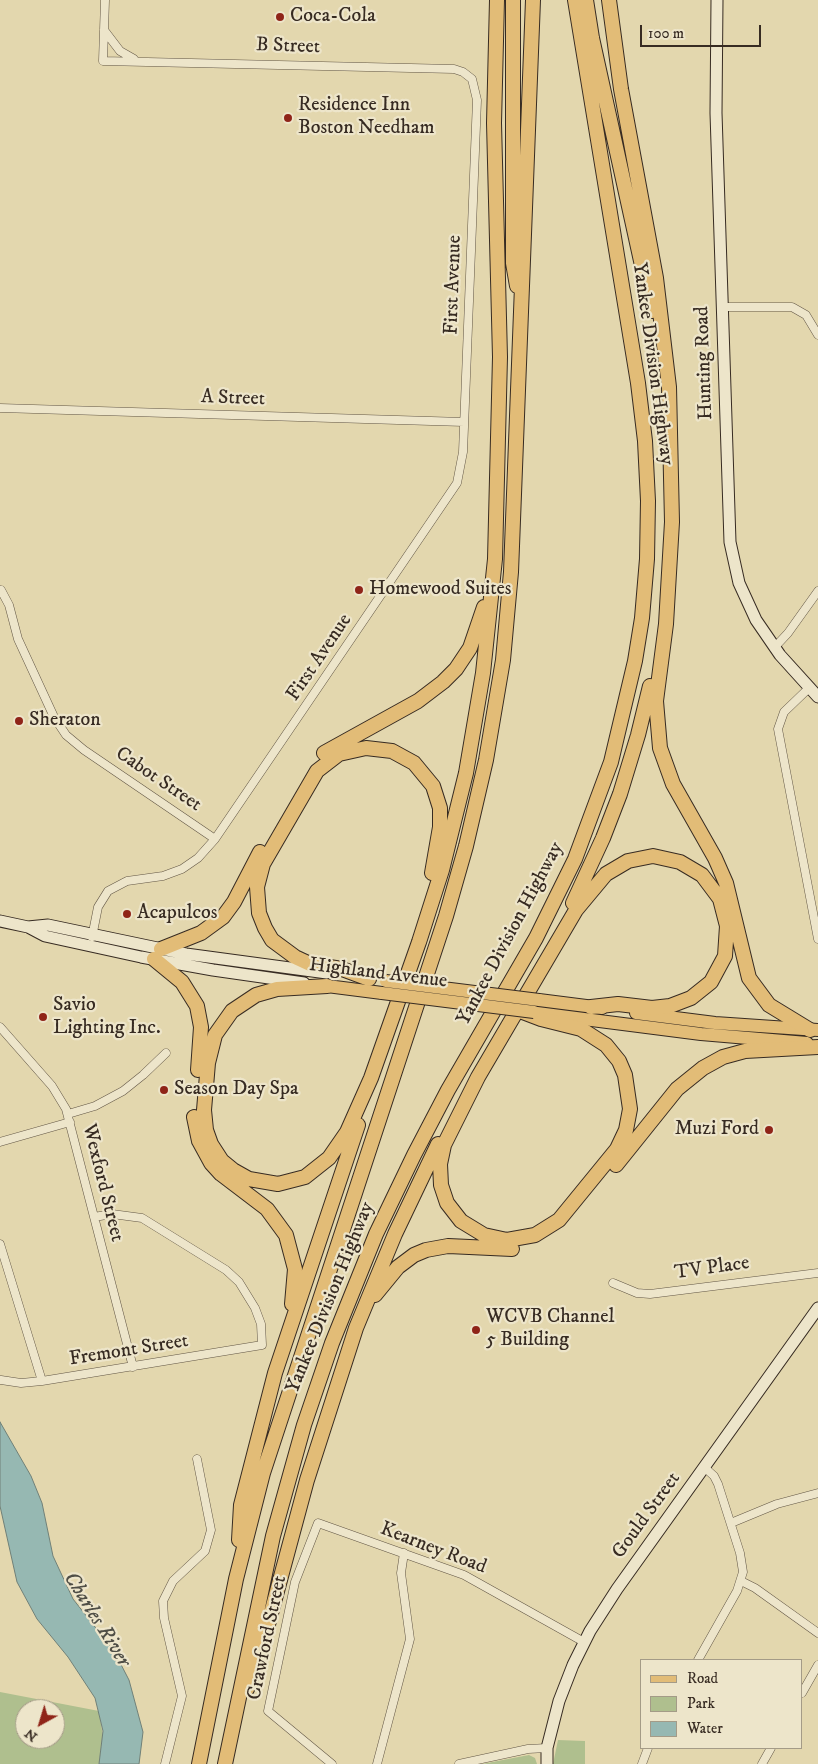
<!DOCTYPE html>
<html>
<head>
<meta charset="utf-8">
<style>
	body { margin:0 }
	#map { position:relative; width:818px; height:1764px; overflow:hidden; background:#e3d7ae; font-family:"IM FELL DW Pica",serif }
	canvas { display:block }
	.legend { position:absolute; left:640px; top:1659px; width:162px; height:90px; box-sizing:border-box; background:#ede5ca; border:1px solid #a49b87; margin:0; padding:6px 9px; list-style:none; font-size:15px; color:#372b22 }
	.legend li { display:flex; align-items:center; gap:10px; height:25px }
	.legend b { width:25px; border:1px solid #a49b87 }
	.north { position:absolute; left:15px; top:1699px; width:50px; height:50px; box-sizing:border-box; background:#ede5ca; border:1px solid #a49b87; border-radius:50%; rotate:219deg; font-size:14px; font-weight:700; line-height:20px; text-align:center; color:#372b22 }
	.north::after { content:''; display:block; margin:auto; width:18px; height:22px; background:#8f2418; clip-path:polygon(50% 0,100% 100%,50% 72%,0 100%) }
	.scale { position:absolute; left:640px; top:25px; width:121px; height:22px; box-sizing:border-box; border:2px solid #372b22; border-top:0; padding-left:6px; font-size:15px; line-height:18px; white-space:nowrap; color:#372b22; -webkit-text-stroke:4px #ede5ca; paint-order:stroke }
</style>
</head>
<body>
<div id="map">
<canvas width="818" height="1764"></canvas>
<ul class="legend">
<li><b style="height:6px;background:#e2bc77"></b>Road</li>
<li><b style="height:14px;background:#afbf8e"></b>Park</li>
<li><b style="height:14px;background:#96b8b2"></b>Water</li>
</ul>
<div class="north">N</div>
<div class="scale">100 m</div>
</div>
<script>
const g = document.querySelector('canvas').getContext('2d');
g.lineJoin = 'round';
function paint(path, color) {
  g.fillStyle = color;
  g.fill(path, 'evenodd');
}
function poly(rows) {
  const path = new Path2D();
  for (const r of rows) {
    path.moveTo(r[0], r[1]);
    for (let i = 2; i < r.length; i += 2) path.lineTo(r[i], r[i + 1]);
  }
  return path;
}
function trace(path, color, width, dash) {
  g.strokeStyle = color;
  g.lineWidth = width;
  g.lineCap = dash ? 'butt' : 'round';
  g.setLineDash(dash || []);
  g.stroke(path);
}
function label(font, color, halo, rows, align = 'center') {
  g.font = font + ' "IM FELL DW Pica",serif';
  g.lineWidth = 4.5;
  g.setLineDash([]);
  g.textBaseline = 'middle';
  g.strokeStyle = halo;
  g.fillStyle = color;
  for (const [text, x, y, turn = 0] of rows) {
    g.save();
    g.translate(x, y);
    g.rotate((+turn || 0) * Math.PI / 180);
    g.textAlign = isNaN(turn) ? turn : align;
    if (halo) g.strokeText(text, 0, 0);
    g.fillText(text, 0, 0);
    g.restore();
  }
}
paint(poly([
	[0,1692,99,1711,103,1737,99,1764,0,1764],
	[25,1709,55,1709,55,1739,25,1739],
	[558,1740,585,1741,585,1764,553,1764],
	[529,1755,535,1758,537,1764,482,1764]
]), '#afbf8e');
const water = poly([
	[0,1422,31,1476,42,1503,53,1556,73,1599,114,1651,129,1680,143,1732,139,1764,99,1764,103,1731,95,1698,68,1657,37,1619,17,1582,0,1506,0,1422]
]);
paint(water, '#96b8b2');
trace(water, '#708078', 1);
const street = poly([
	[104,30,120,51,134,59],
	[723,307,792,307,806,315,818,335],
	[0,408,464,422],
	[1,590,9,605,18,639,54,717,66,735,84,750,215,839],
	[774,648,788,633,818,591],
	[809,688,784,712,778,729,818,939],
	[92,937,98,907,108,891,127,881,163,876,182,869,198,858,215,839,457,483,463,452,477,100,472,79,463,72,454,69,103,61,105,0],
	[0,1027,52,1086,66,1109,133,1367],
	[68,1114,95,1106,123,1091,143,1075,166,1053],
	[0,1142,70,1122],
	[0,1244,42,1381],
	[613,1283,637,1293,650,1294,818,1273],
	[1,1380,21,1383,42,1381,262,1345,261,1324,255,1308,239,1282,226,1270,142,1218,112,1214,94,1217],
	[731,1523,777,1504,818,1493],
	[741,1581,755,1588,818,1633],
	[698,1660,737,1591,743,1572,740,1553,718,1484,714,1476,704,1467],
	[802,1693,818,1665],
	[165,1764,182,1696,164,1618,163,1601,173,1581,205,1551,211,1530,197,1459],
	[332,1764,268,1711,295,1582,318,1523,464,1575,584,1642],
	[377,1764,410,1639,401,1573,404,1553],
	[459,1764,528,1749,547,1748],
	[642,1764,648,1748],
	[762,1764,771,1748]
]);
const secondary = poly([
	[717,0,716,113,730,542,739,583,756,620,780,655,818,697],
	[0,921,28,927,48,925,186,954,327,973],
	[28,927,45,936,141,957,213,970,304,983],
	[547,1764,547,1748,559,1701,573,1665,590,1631,617,1589,818,1308]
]);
const primary = poly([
	[327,986,382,993],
	[539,1000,602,1008],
	[537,1013,701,1034,807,1043],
	[636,1013,715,1023,818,1030]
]);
const highway = poly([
	[513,0,513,263,517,286],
	[586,0,592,38,652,311],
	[609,0,621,89,656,278,669,387,672,522,666,624,656,701,660,748,673,784,715,858,726,883,749,978,769,1005,810,1030],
	[324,753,418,701,443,682,456,669,470,648,484,607],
	[573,903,603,838,620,794,638,735,650,686],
	[161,949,201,933,223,917,234,902,260,852],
	[154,959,182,982,197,1006,201,1027,198,1070],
	[369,979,342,969,310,964,295,957,272,940,265,928,259,913,257,887,263,864,317,771,339,754,366,748,392,751,414,763,433,786,440,808,440,827,432,873],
	[327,986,277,989,256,995,232,1011,215,1035,208,1063,204,1110,206,1130,211,1144,222,1161,233,1170,249,1179,278,1184,305,1177,329,1158,347,1132,371,1078,419,942,442,870,466,773,483,673,495,559,500,357,494,123,497,0],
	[520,1011,541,1019,581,1029,606,1045,619,1061,625,1075,630,1109,626,1130,617,1149,559,1220,535,1235,507,1240,484,1235,461,1221,447,1203,441,1185,440,1164,444,1145,478,1077,576,910,606,874,628,861,653,856,680,862,702,875,720,899,727,926,725,956,711,982,691,998,670,1006,652,1008,618,1004,591,1007],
	[194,1117,199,1141,211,1163,221,1174,267,1209,286,1235,295,1269,292,1304],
	[616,1165,677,1089,703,1068,723,1057,745,1051,818,1047],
	[375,1295,398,1267,414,1255,426,1250,448,1246,512,1249],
	[239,1540,241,1505,275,1373,358,1125],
	[247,1689,259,1658,307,1480,356,1328,395,1234,438,1144],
	[199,1764,236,1579,263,1473,446,916,466,846,486,760,503,660,511,572,533,0],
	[225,1764,273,1536,304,1425,332,1343,376,1234,414,1155,448,1090,536,938,575,859,611,762,635,661,642,618,647,559,648,501,645,441,638,383,575,0]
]);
trace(street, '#625645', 9);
trace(secondary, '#372b22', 13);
trace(primary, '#372b22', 14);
trace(highway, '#372b22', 16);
trace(street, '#ede5ca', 8);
trace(secondary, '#ede5ca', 11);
trace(primary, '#e2bc77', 12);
trace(highway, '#e2bc77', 14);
const primaryBridge = poly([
	[386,981,539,1000],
	[382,993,534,1012]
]);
trace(primaryBridge, '#372b22', 14, []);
trace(primaryBridge, '#e2bc77', 12);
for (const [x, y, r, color] of [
	[280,17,5,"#8f2418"],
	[288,118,5,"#8f2418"],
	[359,590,5,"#8f2418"],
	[19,721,5,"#8f2418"],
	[127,914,5,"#8f2418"],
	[43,1017,5,"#8f2418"],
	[164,1090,5,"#8f2418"],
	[769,1130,5,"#8f2418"],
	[476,1330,5,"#8f2418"]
]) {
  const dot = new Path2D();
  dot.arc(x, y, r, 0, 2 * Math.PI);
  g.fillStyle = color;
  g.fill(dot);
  trace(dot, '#ede5ca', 2);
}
label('20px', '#372b22', '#ede5ca', [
	["Coca-Cola",290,17],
	["Residence Inn",298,106],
	["Boston Needham",298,129],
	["Homewood Suites",369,590],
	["Sheraton",29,721],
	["Acapulcos",137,914],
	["Savio",53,1006],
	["Lighting Inc.",53,1029],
	["Season Day Spa",174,1090],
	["Muzi Ford",759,1130,"right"],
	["WCVB Channel",486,1318],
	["5 Building",486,1341]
], 'left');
label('20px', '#372b22', '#ede5ca', [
	["B Street",288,47,2],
	["First Avenue",454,285,-88],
	["Hunting Road",705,363,-92],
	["Yankee Division Highway",652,364,82],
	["A Street",233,399,2],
	["First Avenue",320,658,-56],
	["Cabot Street",158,780,34],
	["Yankee Division Highway",511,934,-62],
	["Highland Avenue",378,974,7],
	["Wexford Street",102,1183,76],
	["TV Place",712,1269,-8],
	["Yankee Division Highway",331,1298,-68],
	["Fremont Street",129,1351,-9],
	["Gould Street",647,1516,-54],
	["Kearney Road",433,1549,21],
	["Crawford Street",268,1638,-78]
]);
label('italic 21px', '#4f4e46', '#ede5ca', [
	["Charles River",96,1620,58]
]);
</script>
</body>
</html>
